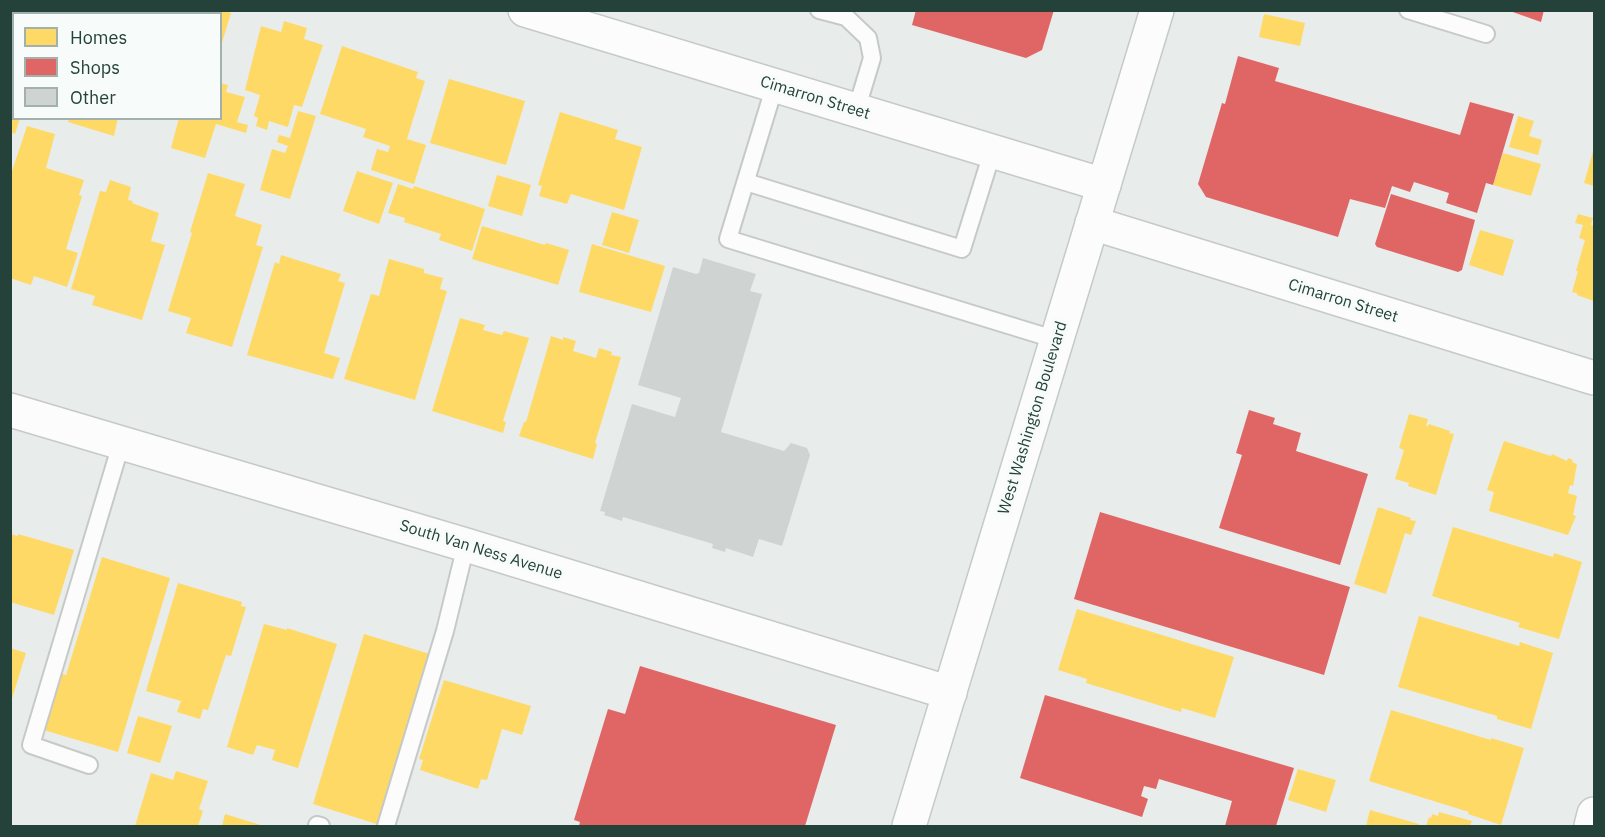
<!DOCTYPE html>
<html>
<head>
<meta charset="utf-8">
<style>
	body { margin:0 }
	#map { position:relative; width:1605px; height:837px; overflow:hidden; background:#e8edeb; font-family:"IBM Plex Sans",sans-serif }
	canvas { display:block }
	.frame { position:absolute; inset:0; border:12px solid #24423a; pointer-events:none }
	.legend { position:absolute; left:12px; top:12px; width:210px; height:108px; box-sizing:border-box; background:#f7fbf9; border:2px solid #a3b1ad; margin:0; padding:8px 10px; list-style:none; font-size:18px; color:#24423a }
	.legend li { display:flex; align-items:center; gap:12px; height:30px }
	.legend b { width:30px; border:2px solid #a3b1ad }
</style>
</head>
<body>
<div id="map">
<canvas width="1605" height="837"></canvas>
<div class="frame"></div>
<ul class="legend">
<li><b style="height:16px;background:#ffd966"></b>Homes</li>
<li><b style="height:16px;background:#e06666"></b>Shops</li>
<li><b style="height:16px;background:#cfd4d2"></b>Other</li>
</ul>
</div>
<script>
const g = document.querySelector('canvas').getContext('2d');
g.lineJoin = 'round';
function paint(path, color) {
  g.fillStyle = color;
  g.fill(path, 'evenodd');
}
function poly(rows) {
  const path = new Path2D();
  for (const r of rows) {
    path.moveTo(r[0], r[1]);
    for (let i = 2; i < r.length; i += 2) path.lineTo(r[i], r[i + 1]);
  }
  return path;
}
function trace(path, color, width, dash) {
  g.strokeStyle = color;
  g.lineWidth = width;
  g.lineCap = dash ? 'butt' : 'round';
  g.setLineDash(dash || []);
  g.stroke(path);
}
function label(font, color, halo, rows, align = 'center') {
  g.font = font + ' "IBM Plex Sans",sans-serif';
  g.lineWidth = 6;
  g.setLineDash([]);
  g.textBaseline = 'middle';
  g.strokeStyle = halo;
  g.fillStyle = color;
  for (const [text, x, y, turn = 0] of rows) {
    g.save();
    g.translate(x, y);
    g.rotate((+turn || 0) * Math.PI / 180);
    g.textAlign = isNaN(turn) ? turn : align;
    if (halo) g.strokeText(text, 0, 0);
    g.fillText(text, 0, 0);
    g.restore();
  }
}
paint(poly([
	[26,10,102,10,101,14,25,14],
	[148,10,223,10,231,13,221,46,220,14,147,14],
	[1264,14,1305,23,1300,46,1259,37],
	[284,21,307,28,304,39,323,45,302,107,294,105,288,127,269,121,267,130,256,126,258,118,254,116,260,95,245,90,261,26,281,32],
	[342,46,418,72,416,78,425,81,407,139,426,145,414,184,371,170,377,149,388,152,390,146,363,137,366,129,320,114],
	[449,79,525,101,506,165,430,143],
	[220,83,228,85,226,92,245,97,237,122,248,125,246,133,216,124,205,158,171,148,179,118,220,118],
	[10,97,14,98,14,118,20,118,15,134,10,132],
	[298,111,316,116,290,199,260,190,272,149,285,153,288,146,277,142,279,135,290,138],
	[560,112,618,130,615,139,642,147,624,210,571,194,567,204,539,196,542,186,538,185],
	[1518,116,1534,121,1529,136,1542,140,1538,155,1509,147],
	[69,118,118,118,114,136,68,122],
	[27,126,55,134,46,168,84,180,79,195,82,196,66,249,78,253,67,287,34,276,31,285,10,278,10,177],
	[1594,148,1594,186,1584,183],
	[1503,153,1541,164,1531,196,1493,185],
	[357,171,393,183,379,224,343,211],
	[208,173,245,184,235,216,262,225,256,245,263,247,232,347,186,333,191,318,168,311,192,233,190,232],
	[497,175,531,185,522,216,488,206],
	[110,180,131,187,128,200,133,201,132,203,159,213,151,241,165,245,142,320,92,305,95,296,71,289,100,191,106,192],
	[398,184,413,189,414,186,485,209,472,251,439,240,441,234,404,222,405,218,388,213],
	[612,212,639,220,629,253,602,245],
	[1578,214,1593,218,1591,225,1594,226,1594,301,1577,295,1577,293,1572,292,1578,271,1576,271,1585,240,1579,238,1583,225,1575,223],
	[482,226,545,245,546,243,569,250,558,285,472,259],
	[1480,230,1514,240,1503,276,1469,265],
	[592,244,665,266,651,312,579,292],
	[281,255,341,274,338,281,345,283,324,353,340,358,333,379,247,355,275,262,279,264],
	[389,259,424,269,424,273,443,278,440,289,447,291,415,400,344,379,371,294,379,296],
	[460,318,485,325,483,330,502,335,504,331,529,338,503,421,506,422,503,433,432,411],
	[551,336,563,340,563,337,576,341,573,351,596,358,599,348,612,352,611,355,621,357,595,443,597,444,593,459,519,436,524,422,526,422],
	[1409,414,1428,419,1426,426,1428,426,1429,424,1450,431,1449,433,1454,434,1436,495,1408,486,1409,483,1395,479,1404,450,1399,448],
	[1504,441,1551,456,1552,454,1567,461,1568,458,1573,460,1572,462,1577,464,1573,486,1570,485,1568,493,1577,496,1573,515,1576,516,1568,535,1489,511,1494,492,1487,490],
	[1378,507,1411,518,1410,520,1416,521,1411,535,1405,533,1386,594,1354,584],
	[1453,527,1553,557,1554,553,1582,562,1559,639,1518,627,1520,623,1432,596],
	[10,534,18,536,18,534,74,550,54,615,10,602],
	[102,557,170,578,118,752,40,729,57,672,66,675],
	[178,583,242,602,241,606,246,607,231,656,226,655,208,710,203,709,200,719,177,712,181,701,146,691],
	[1077,609,1234,657,1215,718,1182,708,1181,712,1086,683,1087,679,1058,670],
	[1419,616,1519,646,1520,642,1553,653,1531,729,1497,719,1497,716,1398,687],
	[264,624,287,630,287,628,337,644,298,768,272,760,275,750,257,745,253,755,227,747],
	[364,634,430,654,383,826,313,804],
	[10,648,26,653,11,702,10,702],
	[444,680,531,706,522,735,502,729,487,780,481,779,478,789,420,770,423,760,419,759],
	[1391,710,1491,740,1491,738,1524,748,1501,825,1468,814,1469,812,1369,781],
	[138,716,172,726,160,763,127,753],
	[1298,769,1336,780,1326,812,1288,800],
	[176,771,208,781,199,809,203,811,198,826,135,826,151,773,173,780],
	[1370,810,1419,824,1419,826,1366,826],
	[1439,812,1472,821,1470,826,1426,826,1429,817,1431,818,1432,814,1438,816],
	[225,814,264,826,222,826]
]), '#ffd966');
paint(poly([
	[916,10,1054,10,1042,50,1026,58,912,25],
	[1507,10,1544,10,1541,22],
	[1238,56,1279,68,1275,81,1460,135,1470,102,1514,114,1493,185,1486,183,1477,213,1446,203,1449,193,1414,182,1410,192,1392,186,1385,208,1350,199,1338,237,1206,197,1198,184,1222,103,1225,104],
	[1391,194,1475,220,1462,270,1458,272,1377,247,1375,244],
	[1249,410,1275,418,1273,424,1301,433,1296,451,1368,474,1340,565,1219,528,1242,455,1236,453],
	[1100,512,1350,587,1324,675,1074,599],
	[640,666,836,725,805,826,579,826,580,822,574,820,608,709,625,714],
	[1045,695,1294,768,1276,826,1225,826,1232,801,1159,779,1156,789,1144,786,1141,796,1148,799,1142,817,1020,778]
]), '#e06666');
paint(poly([
	[703,258,756,274,750,291,762,294,721,432,784,451,791,443,807,448,810,455,782,546,759,539,753,557,726,548,725,552,712,548,713,544,623,517,622,521,604,515,605,512,600,511,632,404,675,417,681,398,638,385,673,267,696,274,699,273]
]), '#cfd4d2');
const lane = poly([
	[819,10,846,17,868,38,872,58,856,111],
	[1408,10,1486,34],
	[775,85,728,239,1057,340],
	[746,182,962,249,992,153],
	[89,765,31,745,121,444],
	[317,825,321,826],
	[386,826,445,631,466,545]
]);
const street = poly([
	[525,10,1104,185],
	[1092,223,1594,378],
	[10,410,466,545,950,693],
	[1591,826,1594,814]
]);
const secondary = poly([
	[909,826,1157,10]
]);
trace(lane, '#c5cac8', 20);
trace(street, '#c5cac8', 36);
trace(secondary, '#c3cbc8', 36);
trace(lane, '#fcfcfc', 16);
trace(street, '#fcfcfc', 33);
trace(secondary, '#fcfcfc', 33);
label('16px', '#24423a', '#f7fbf9', [
	["Cimarron Street",815,98,17],
	["Cimarron Street",1343,301,17],
	["West Washington Boulevard",1033,418,-73],
	["South Van Ness Avenue",481,550,17]
]);
</script>
</body>
</html>
